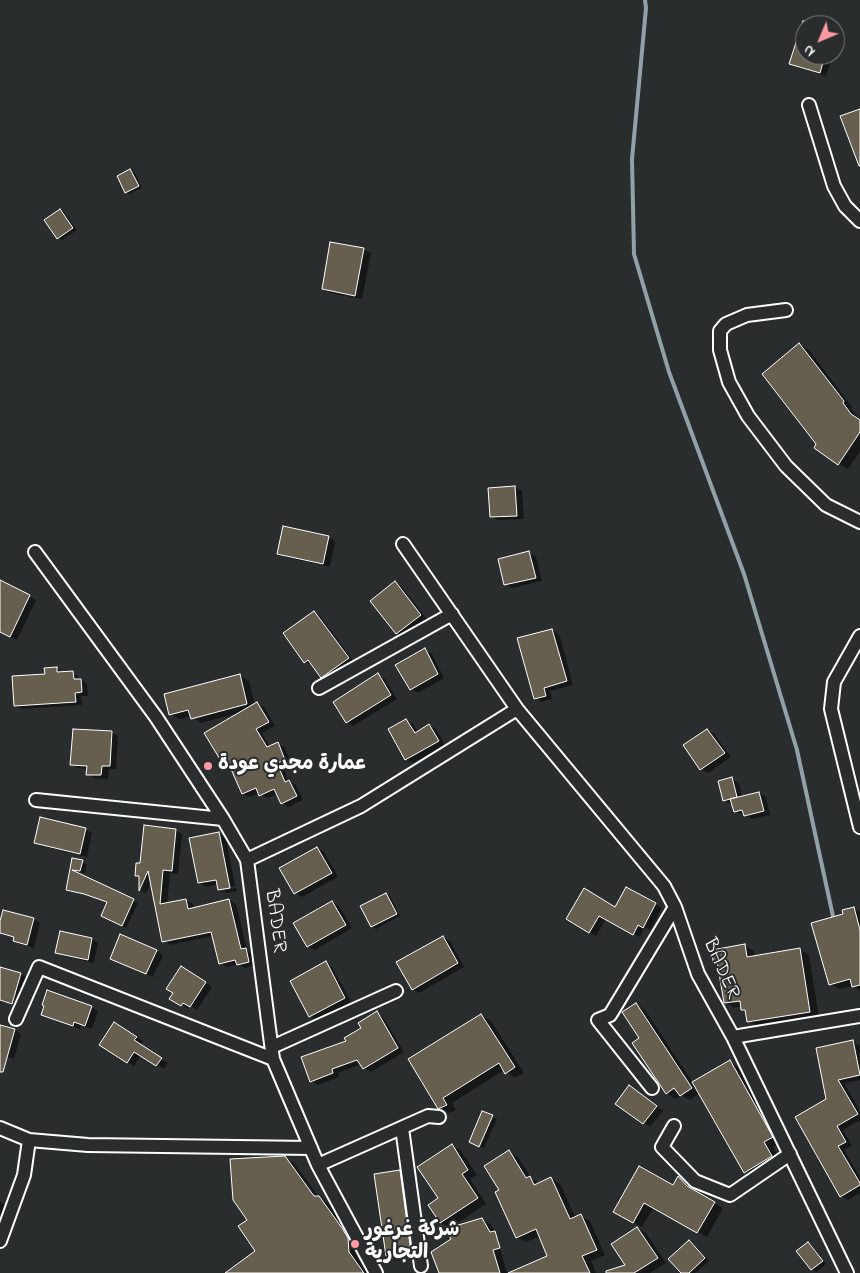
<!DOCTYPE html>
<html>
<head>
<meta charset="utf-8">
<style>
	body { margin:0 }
	#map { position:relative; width:860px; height:1273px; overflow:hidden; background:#2a2d2e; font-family:"Indie Flower",sans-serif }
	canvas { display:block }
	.north { position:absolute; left:795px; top:15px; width:50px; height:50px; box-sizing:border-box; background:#2a2d2e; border:1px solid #7f8182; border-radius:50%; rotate:225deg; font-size:14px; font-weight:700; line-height:20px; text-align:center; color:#fff }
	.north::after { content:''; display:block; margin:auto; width:18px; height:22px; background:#ff9aa2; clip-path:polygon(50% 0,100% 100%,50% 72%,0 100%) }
</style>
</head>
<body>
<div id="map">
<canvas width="860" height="1273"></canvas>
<div class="north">N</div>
</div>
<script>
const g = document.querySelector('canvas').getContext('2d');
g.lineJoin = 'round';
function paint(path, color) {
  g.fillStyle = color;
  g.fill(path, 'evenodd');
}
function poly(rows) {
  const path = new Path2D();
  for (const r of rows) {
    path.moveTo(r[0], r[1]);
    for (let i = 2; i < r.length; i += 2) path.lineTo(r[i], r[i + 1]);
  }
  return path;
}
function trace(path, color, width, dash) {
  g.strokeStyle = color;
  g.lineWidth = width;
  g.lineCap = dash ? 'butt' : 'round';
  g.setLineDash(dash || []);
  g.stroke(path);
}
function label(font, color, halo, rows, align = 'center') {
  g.font = font + ' "Indie Flower","Playpen Sans Arabic",sans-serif';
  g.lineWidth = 4;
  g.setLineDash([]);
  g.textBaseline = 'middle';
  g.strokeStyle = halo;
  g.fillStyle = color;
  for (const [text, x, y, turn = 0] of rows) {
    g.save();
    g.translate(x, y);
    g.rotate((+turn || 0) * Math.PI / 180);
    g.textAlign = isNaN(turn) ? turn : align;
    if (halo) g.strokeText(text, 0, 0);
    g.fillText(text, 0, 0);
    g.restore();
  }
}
paint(poly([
	[803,23,810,25,805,25,805,55,833,55,826,76,797,67,791,63],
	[835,34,839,36,835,50],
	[130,171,135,173,142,188,130,194,126,192],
	[60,210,64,212,77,230,62,240,58,238],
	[331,243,364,250,371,253,362,299,330,293,323,289],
	[799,344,809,350,852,407,851,408,860,420,860,451,848,469,839,464,818,444],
	[515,487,522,491,524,519,498,520,491,517,489,489],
	[328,537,335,541,330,567,285,557,279,553],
	[529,553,536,557,542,581,512,588,505,584],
	[0,582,36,600,17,640,0,632],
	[395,583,402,587,427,619,403,637,397,633],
	[314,612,320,616,355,663,328,681,322,677,313,665,305,662],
	[552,630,559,634,573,685,550,691,552,699,542,702,535,698],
	[425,650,432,654,444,678,418,693,411,689],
	[56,668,63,672,73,673,87,684,88,696,81,696,82,705,22,709,15,705,46,675],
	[239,675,249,681,255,705,257,703,264,707,275,726,262,733,270,747,278,744,285,748,291,763,283,767,289,781,296,785,303,800,289,807,282,803,278,794,267,798,259,793,249,797,243,794,230,763,228,764,222,760,239,713,201,723,191,716,180,719,170,714],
	[378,675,385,679,397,699,353,726,347,722],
	[406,720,413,724,418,732,429,725,436,729,445,745,413,763,406,759],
	[708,730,714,734,731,757,708,773,701,769],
	[111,732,118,736,116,769,109,769,108,779,94,778,88,774,88,769,78,768,71,765],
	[732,779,739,783,742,797,759,793,766,797,770,815,752,819,735,811,733,803,730,804,724,800],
	[85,829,92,833,87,857,42,846,35,842],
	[175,830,182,834,178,874,170,873,167,904,186,900,193,904,194,909,229,900,236,904,247,950,252,954,255,965,245,968,238,964,227,967,220,963,213,936,170,945,164,941,152,881,146,893,140,890,140,878,136,875,141,864],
	[219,834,226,838,235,886,223,888,223,891,236,888,237,891,226,893,219,889,218,884,206,887,199,883],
	[317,848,324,852,338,877,302,897,295,893],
	[73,859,87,864,85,873,73,872,138,903,126,928,106,918,109,902,67,889],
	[627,888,662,908,650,930,645,927,640,937,606,919,596,936,567,919,616,908],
	[386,894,390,896,400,916,376,929,372,926],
	[332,902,339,906,352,928,315,950,308,946],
	[853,909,860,912,860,991,853,986,839,989,830,984,845,915],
	[4,911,34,919,40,923,34,948,21,944,14,941,15,938,0,932],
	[443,937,450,941,464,967,419,993,413,989],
	[92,939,98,943,94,963,63,956,56,952],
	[745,946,754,951,755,957,800,950,809,955,819,1017,758,1027,749,1021,747,1012,743,1010,742,1006,734,1008,725,1002,719,963,715,961],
	[156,951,163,955,153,977,118,962],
	[326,963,332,967,351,1002,317,1020,310,1016,291,982],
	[0,968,21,974,27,978,19,1007,0,1001],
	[188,972,212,987,197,1010,190,1006,188,1009,171,998],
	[636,1004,645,1010,693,1083,730,1062,739,1067,781,1143,773,1147,781,1162,755,1177,745,1172,700,1093,690,1100,681,1095,676,1099,666,1093,641,1039],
	[92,1007,98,1011,92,1029,81,1025,80,1029,43,1015],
	[377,1013,383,1017,404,1052,371,1072,364,1068,361,1064,338,1073,339,1077,318,1085,311,1081],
	[481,1015,491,1021,524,1073,515,1078,504,1070,452,1103,456,1110,449,1113,439,1108,410,1060],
	[0,1026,15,1030,21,1034,14,1059,0,1055],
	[121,1028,143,1041,140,1045,168,1063,164,1069,141,1055,134,1066,128,1062],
	[853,1042,860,1046,860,1080,844,1083,860,1111,860,1120,843,1130,852,1146,844,1150,860,1177,860,1193,848,1200,841,1196,828,1100],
	[636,1091,663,1111,650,1127,617,1103],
	[483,1112,497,1119,484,1148,474,1144],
	[452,1146,461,1151,477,1175,470,1179,486,1204,450,1228,440,1222,439,1199],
	[509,1152,518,1157,532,1179,539,1183,551,1178,560,1184,576,1218,581,1216,590,1221,605,1255,591,1261,596,1273,518,1273,549,1256,540,1236,526,1242,517,1237,501,1190],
	[284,1157,294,1163,319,1197,328,1203,351,1234,357,1245,358,1259,368,1273,227,1273,257,1251,249,1220],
	[399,1172,409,1177,420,1258,396,1261,387,1255],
	[678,1178,687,1183,696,1193,723,1208,707,1237,654,1207,642,1227,615,1211,673,1187],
	[0,1202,7,1206,0,1226],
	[482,1220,491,1225,500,1241,498,1242,507,1273,440,1273],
	[637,1228,646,1233,666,1263,650,1273,612,1273,627,1265],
	[689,1241,694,1244,709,1261,695,1273,683,1273],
	[808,1244,812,1246,826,1264,816,1272,812,1269]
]), '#0007');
trace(poly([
	[645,0,646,8,632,159,634,254,669,372,744,574,797,750,834,921]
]), '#91a1a7', 4);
const building = poly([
	[803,21,805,21,805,55,825,55,820,73,789,64,803,21],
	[860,109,860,166,859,166,840,116,860,109],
	[130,169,139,186,125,193,117,176,130,169],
	[60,209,73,228,57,239,44,220,60,209],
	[330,242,364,248,355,296,322,289,330,242],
	[799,343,844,401,843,403,851,414,860,420,860,432,838,465,814,448,816,444,762,374,799,343],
	[515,486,517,516,490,517,488,488,515,486],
	[283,526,329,536,323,564,277,554,283,526],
	[529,551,536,578,504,585,498,559,529,551],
	[0,580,30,595,10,637,0,632,0,580],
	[395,581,421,615,396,634,370,601,395,581],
	[314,611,349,658,321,678,308,660,304,663,283,633,314,611],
	[552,629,567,681,544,688,546,696,534,699,517,638,552,629],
	[425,648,438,674,410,690,395,665,425,648],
	[57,667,57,672,73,671,74,679,81,679,82,692,75,693,76,702,14,706,12,676,45,674,44,668,57,667],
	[378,673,391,695,346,723,333,702,378,673],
	[240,674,247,704,191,719,188,710,169,715,164,694,240,674],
	[257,702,269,722,256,729,267,747,278,742,285,760,277,763,285,782,289,780,297,796,281,804,274,789,259,796,256,788,242,794,226,758,221,761,204,733,257,702],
	[406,719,415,733,429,724,439,741,405,760,388,729,406,719],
	[73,729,112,731,110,766,102,766,101,775,86,775,87,766,70,765,73,729],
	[707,729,725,753,700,770,683,745,707,729],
	[732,777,737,797,723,801,718,781,732,777],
	[759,792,764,811,744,816,742,810,734,812,730,799,759,792],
	[40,817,86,828,80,854,34,843,40,817],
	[144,825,176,829,172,871,163,870,160,904,186,899,188,909,229,899,241,949,246,948,249,962,237,965,235,960,219,964,211,932,162,942,148,871,139,891,139,876,135,876,136,863,140,863,144,825],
	[219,832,230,888,218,890,216,880,198,883,189,838,219,832],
	[317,847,332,873,294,894,279,868,317,847],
	[72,858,83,860,80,871,72,870,134,899,122,926,101,916,107,902,84,894,66,890,72,858],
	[626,887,656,903,643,928,638,925,633,935,599,916,589,933,566,919,584,888,615,907,626,887],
	[386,893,397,914,371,927,360,906,386,893],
	[332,901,346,925,307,947,293,923,332,901],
	[854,907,860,930,860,985,852,987,850,979,829,985,811,923,843,914,842,910,854,907],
	[3,910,34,918,27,945,13,941,14,937,0,933,0,921,3,910],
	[60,931,92,938,88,960,55,953,60,931],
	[120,934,157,950,146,974,110,959,120,934],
	[443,936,458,963,412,990,396,962,443,936],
	[745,944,747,957,800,948,810,1012,747,1022,745,1010,741,1010,740,1001,724,1003,717,961,713,962,712,950,745,944],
	[326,961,345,998,309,1017,290,981,326,961],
	[181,966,206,982,190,1007,183,1003,181,1006,169,999,173,993,166,989,181,966],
	[0,967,21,973,12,1004,0,1000,0,967],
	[47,990,92,1006,85,1026,74,1022,73,1026,41,1015,44,1006,42,1005,47,990],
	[636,1003,692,1088,680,1096,674,1088,666,1094,632,1043,639,1038,622,1012,636,1003],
	[377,1011,398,1048,363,1069,357,1060,332,1069,333,1073,310,1082,301,1057,346,1041,344,1038,361,1028,358,1023,377,1011],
	[481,1014,515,1067,505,1074,499,1063,443,1098,447,1105,438,1109,408,1059,481,1014],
	[114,1022,137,1037,134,1040,162,1058,156,1066,134,1052,127,1063,99,1045,114,1022],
	[0,1025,15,1029,3,1072,0,1072,0,1025],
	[853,1040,860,1075,838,1080,858,1114,837,1126,846,1142,838,1146,860,1183,860,1185,840,1197,795,1117,826,1099,816,1048,853,1040],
	[730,1060,773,1137,764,1142,772,1156,744,1173,692,1082,730,1060],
	[629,1085,657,1106,643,1124,615,1104,629,1085],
	[482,1111,493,1115,479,1147,469,1142,482,1111],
	[452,1144,468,1170,462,1174,478,1198,440,1223,428,1205,438,1198,417,1167,452,1144],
	[509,1150,526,1178,530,1176,534,1185,551,1177,570,1219,581,1214,597,1250,582,1256,590,1273,508,1273,547,1256,536,1229,516,1238,495,1192,499,1190,484,1166,509,1150],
	[285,1156,314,1196,319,1196,342,1228,348,1238,349,1252,364,1273,225,1273,255,1251,238,1226,247,1220,233,1200,230,1159,285,1156],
	[639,1166,673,1185,678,1176,687,1186,715,1202,697,1233,644,1203,633,1223,613,1212,639,1166],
	[400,1170,411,1253,386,1256,374,1174,400,1170],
	[482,1218,490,1232,495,1231,500,1248,493,1250,500,1273,439,1273,431,1252,451,1239,445,1229,482,1218],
	[637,1227,658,1258,634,1273,606,1273,606,1271,625,1265,611,1244,637,1227],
	[689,1240,705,1258,689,1273,681,1273,668,1259,689,1240],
	[808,1242,823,1261,811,1270,796,1251,808,1242]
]);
paint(building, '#665f4f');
trace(building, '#fff', 1);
const minor = poly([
	[809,105,834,186,845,206,860,221],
	[786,310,747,315,726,324,720,331,720,350,729,382,748,416,786,466,826,505,860,522],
	[403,544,517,709,664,886,675,907,698,974,733,1037,847,1273],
	[35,552,156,717,223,819,247,860],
	[860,636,834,682,831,709,860,827],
	[319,688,452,614],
	[36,800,223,819],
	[16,1019,39,967,273,1059],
	[733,1037,860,1016],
	[272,1047,396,991],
	[652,1088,598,1020,610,1015,675,907],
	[674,1126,662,1147,695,1181,730,1195,790,1154],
	[0,1128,29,1140,88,1145,311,1148],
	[402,1128,421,1266],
	[318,1165,428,1116,439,1117],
	[0,1241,24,1175,29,1140],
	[376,1273,318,1165,273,1059,247,860,361,806,517,709]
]);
trace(minor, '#fff', 16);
trace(minor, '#2a2d2e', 12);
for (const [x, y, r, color] of [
	[208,766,5,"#ff9aa2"],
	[355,1244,5,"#ff9aa2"]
]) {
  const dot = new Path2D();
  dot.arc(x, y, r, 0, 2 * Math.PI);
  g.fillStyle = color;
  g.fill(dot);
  trace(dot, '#2a2d2e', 2);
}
label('bold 20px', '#fff', '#2a2d2e', [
	["عمارة مجدي عودة",218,766],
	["شركة غرغور",365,1232],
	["التجارية",365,1255]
], 'left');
label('20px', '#fff', '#2a2d2e', [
	["BADER",274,921,82],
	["BADER",720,969,66]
]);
</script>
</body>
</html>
